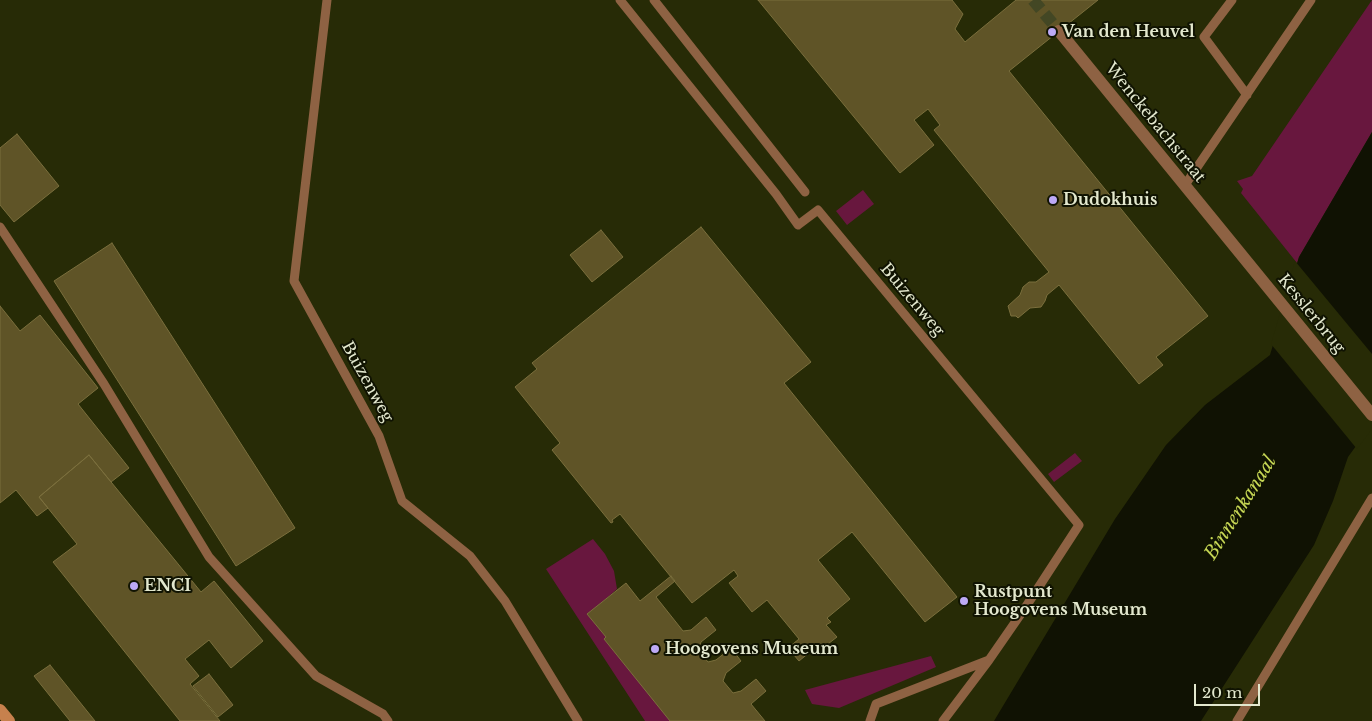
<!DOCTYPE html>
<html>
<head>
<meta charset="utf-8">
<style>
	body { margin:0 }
	#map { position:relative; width:1372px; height:721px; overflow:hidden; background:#272b06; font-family:"Libre Baskerville",serif }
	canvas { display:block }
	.scale { position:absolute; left:1194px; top:684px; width:66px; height:22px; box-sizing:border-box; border:2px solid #e3e8ce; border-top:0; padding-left:6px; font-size:15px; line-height:18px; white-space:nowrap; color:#e3e8ce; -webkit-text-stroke:4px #101302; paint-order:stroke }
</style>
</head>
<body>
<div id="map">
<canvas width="1372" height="721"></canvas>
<div class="scale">20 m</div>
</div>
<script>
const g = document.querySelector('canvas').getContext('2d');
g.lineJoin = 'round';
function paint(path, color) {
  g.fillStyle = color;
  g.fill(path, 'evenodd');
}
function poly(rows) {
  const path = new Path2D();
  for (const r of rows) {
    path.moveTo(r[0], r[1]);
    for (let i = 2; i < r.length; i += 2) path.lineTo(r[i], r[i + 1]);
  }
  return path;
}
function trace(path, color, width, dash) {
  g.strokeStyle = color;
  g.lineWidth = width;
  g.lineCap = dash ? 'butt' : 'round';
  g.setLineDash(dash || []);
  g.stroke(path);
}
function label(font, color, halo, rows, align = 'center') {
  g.font = font + ' "Libre Baskerville",serif';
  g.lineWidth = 4;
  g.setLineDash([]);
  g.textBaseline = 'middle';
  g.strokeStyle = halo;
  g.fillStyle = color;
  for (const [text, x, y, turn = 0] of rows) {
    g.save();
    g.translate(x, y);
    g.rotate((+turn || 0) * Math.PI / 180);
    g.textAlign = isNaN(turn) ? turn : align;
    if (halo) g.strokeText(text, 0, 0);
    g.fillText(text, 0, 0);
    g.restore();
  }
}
paint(poly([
	[1372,0,1372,132,1299,257,1297,263,1241,193,1243,189,1237,181,1252,176],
	[863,190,874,204,847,225,836,211],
	[1075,453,1082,461,1054,482,1048,474],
	[593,539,605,554,614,571,617,589,589,614,676,721,645,721,546,569],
	[931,656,936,667,839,708,812,704,805,690]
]), '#68173e');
paint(poly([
	[1372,132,1372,424,1348,457,1333,501,1314,545,1201,721,994,721,1115,519,1166,445,1205,405,1270,355,1299,257]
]), '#101203');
paint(poly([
	[1295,261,1372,354,1372,429,1357,449,1271,344]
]), '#272b06');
const building = poly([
	[758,0,952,0,963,14,955,29,965,42,1016,0,1098,0,1009,71,1208,316,1156,357,1163,365,1139,384,1059,285,1047,295,1045,301,1041,307,1030,308,1018,318,1016,316,1011,316,1008,306,1020,295,1023,287,1029,282,1036,282,1049,272,934,130,940,125,928,109,914,120,934,145,900,173,758,0],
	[17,134,59,186,14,222,0,205,0,148,17,134],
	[701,227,811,362,784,383,957,597,925,622,852,532,818,560,850,599,827,618,831,622,826,625,837,637,824,647,821,643,799,661,788,648,799,639,767,600,752,612,729,583,738,576,734,570,692,603,620,514,612,520,613,522,611,523,552,450,560,443,515,387,537,369,532,363,701,227],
	[601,230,623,257,592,282,570,255,601,230],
	[112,243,295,528,236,566,54,281,112,243],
	[0,306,20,331,40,315,98,388,78,404,129,468,111,482,89,455,39,497,48,508,37,516,16,490,0,503,0,306],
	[89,455,201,592,214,581,263,641,231,668,209,640,185,659,199,676,190,684,220,721,180,721,53,562,77,544,39,497,89,455],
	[671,576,675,581,656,597,683,631,691,630,706,617,716,630,701,642,698,650,708,662,716,660,731,648,741,661,726,673,723,681,733,693,741,691,756,679,766,691,751,704,765,721,670,721,604,639,606,637,587,614,626,583,640,601,671,576],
	[50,665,95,721,70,721,34,676,50,665],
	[209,674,233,705,218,717,193,686,209,674]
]);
paint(building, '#5f5427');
trace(building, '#7b6f3d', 1);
trace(poly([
	[1033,0,1059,31]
]), '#434724', 12, [12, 6]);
trace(poly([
	[327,0,294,281,379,436,402,501,470,556,505,601,578,721],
	[620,0,776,194,798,225,818,210,1079,525,1025,608,989,660,943,721],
	[654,0,805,192],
	[1232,0,1204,37,1247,95],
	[1185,185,1311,0],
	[0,227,104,384,209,557,316,676,383,714,388,721],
	[870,721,876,704,989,660],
	[1237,721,1372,498]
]), '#8e6243', 9);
trace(poly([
	[1059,31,1372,415]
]), '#8e6243', 12);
trace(poly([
	[0,710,9,721]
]), '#c7814d', 12);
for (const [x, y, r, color] of [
	[1052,32,5,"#bda9f5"],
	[1053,200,5,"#bda9f5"],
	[134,586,5,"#bda9f5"],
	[964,601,5,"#bda9f5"],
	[655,649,5,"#bda9f5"]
]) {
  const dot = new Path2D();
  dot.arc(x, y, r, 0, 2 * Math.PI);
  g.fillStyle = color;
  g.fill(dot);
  trace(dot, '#101302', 2);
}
label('bold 16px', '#e3e8ce', '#101302', [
	["Van den Heuvel",1062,32],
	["Dudokhuis",1063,200],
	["ENCI",144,586],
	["Rustpunt",974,592],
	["Hoogovens Museum",974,610],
	["Hoogovens Museum",665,649]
], 'left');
label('16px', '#e3e8ce', '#101302', [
	["Wenckebachstraat",1155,123,51],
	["Buizenweg",912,300,50],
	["Kesslerbrug",1311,314,51],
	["Buizenweg",367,382,61]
]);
label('italic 18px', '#c6d654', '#101302', [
	["Binnenkanaal",1241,508,-58]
]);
</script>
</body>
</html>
